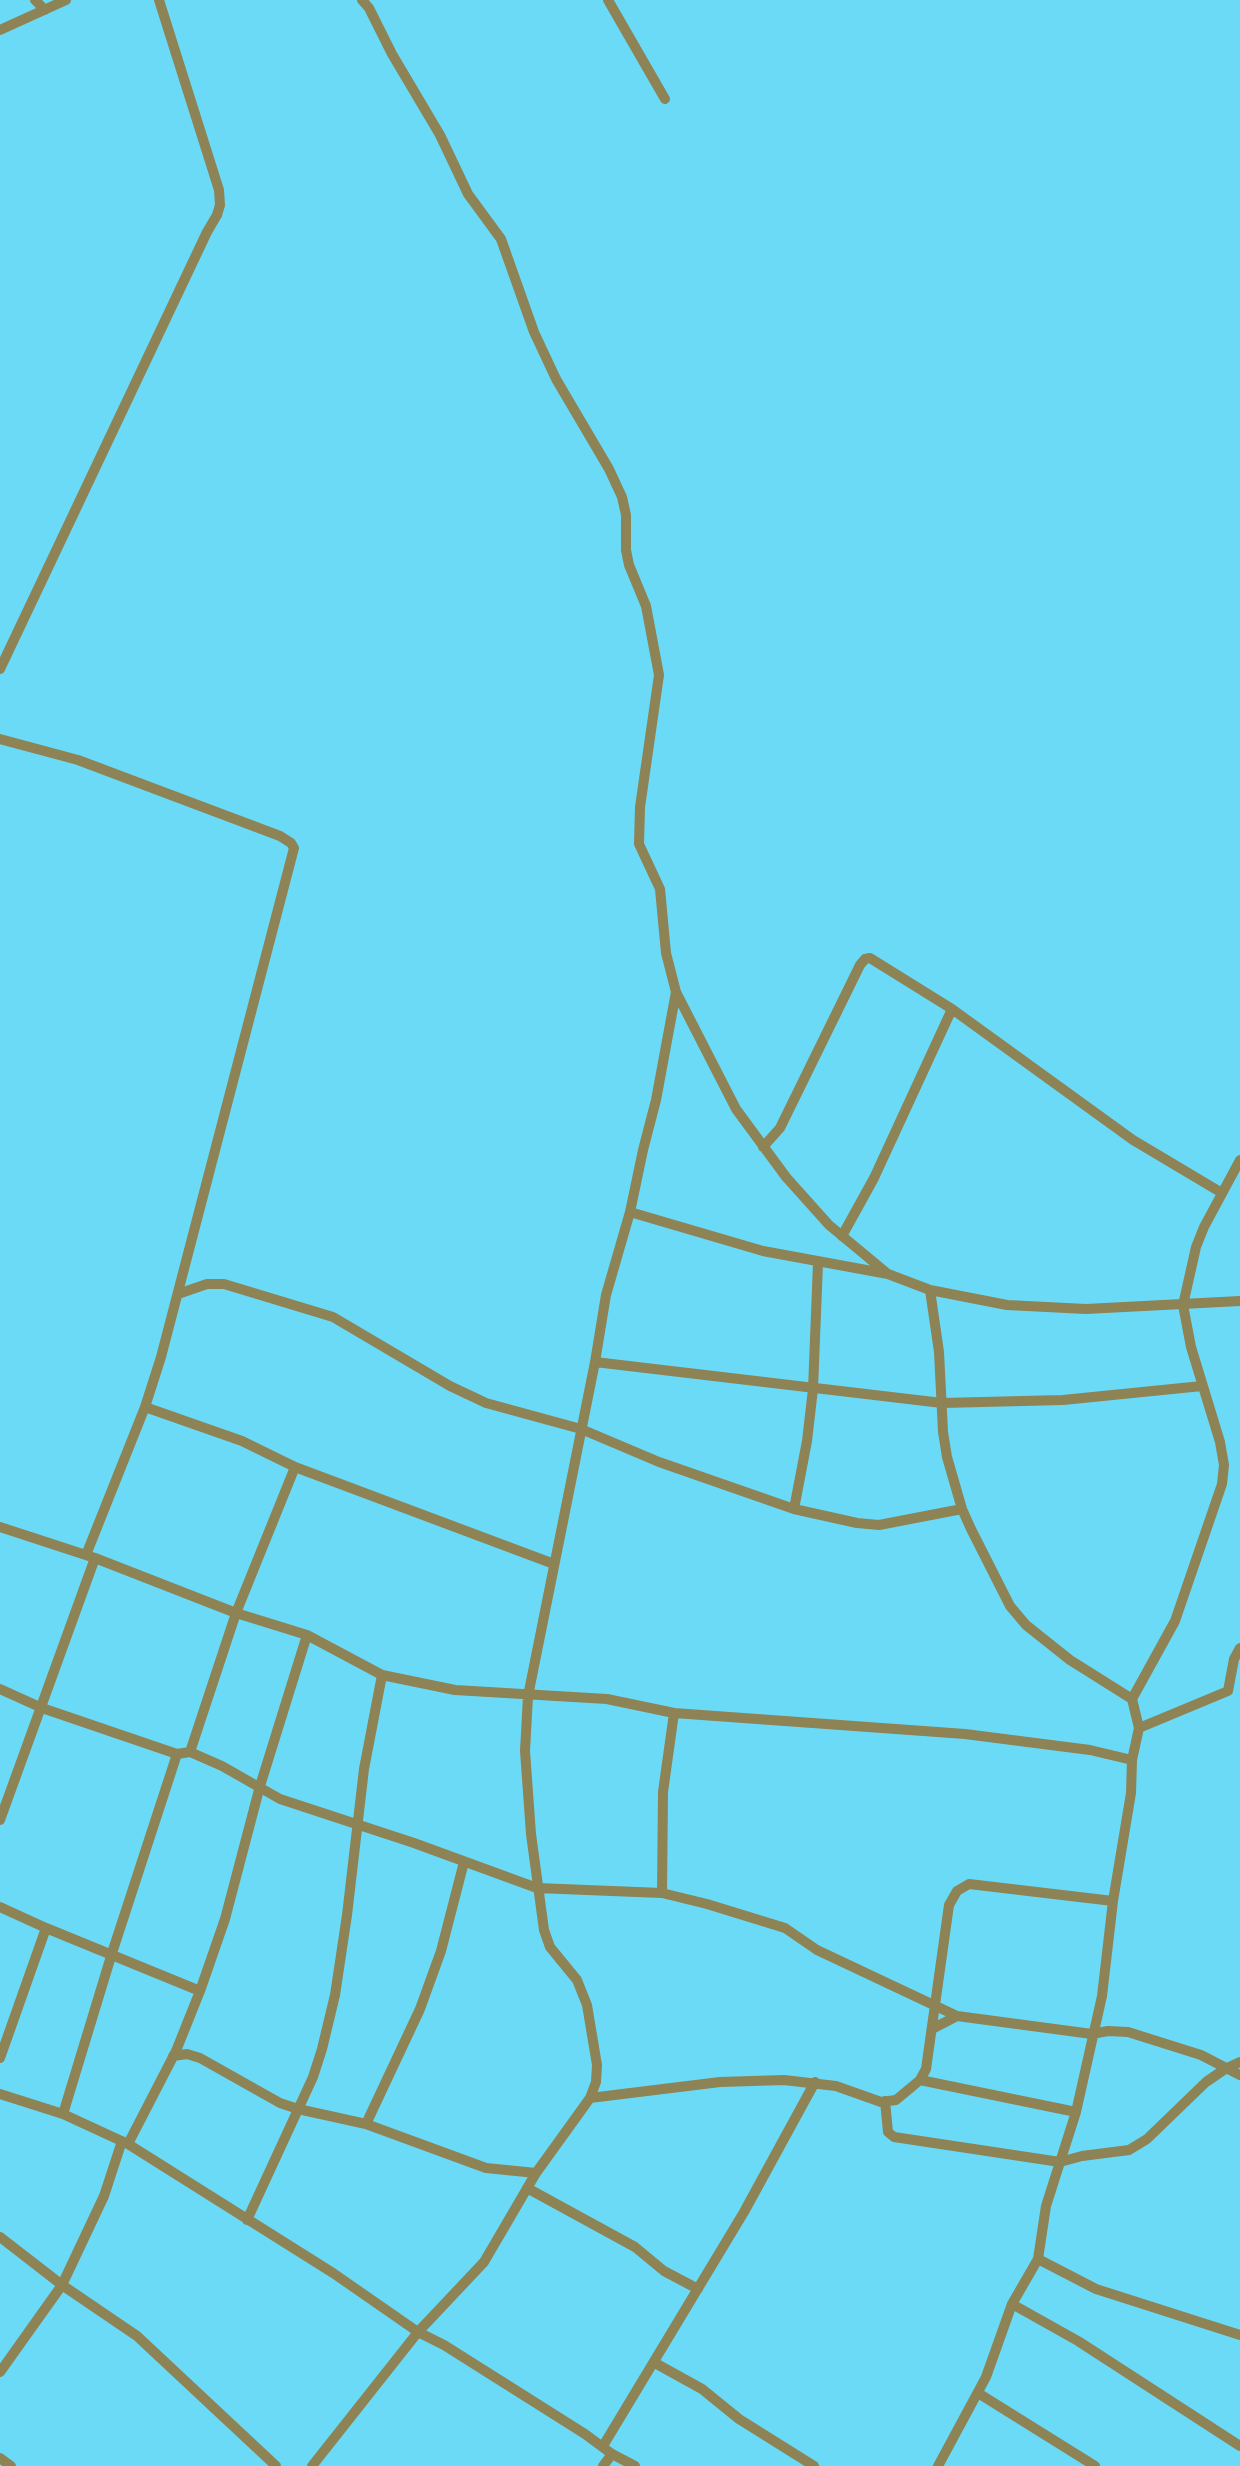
<!DOCTYPE html>
<html>
<head>
<meta charset="utf-8">
<style>
	body { margin:0 }
	canvas { display:block; background:#6adaf7 }
</style>
</head>
<body>
<canvas width="1240" height="2466"></canvas>
<script>
const g = document.querySelector('canvas').getContext('2d');
g.lineJoin = 'round';
function poly(rows) {
  const path = new Path2D();
  for (const r of rows) {
    path.moveTo(r[0], r[1]);
    for (let i = 2; i < r.length; i += 2) path.lineTo(r[i], r[i + 1]);
  }
  return path;
}
function trace(path, color, width, dash) {
  g.strokeStyle = color;
  g.lineWidth = width;
  g.lineCap = dash ? 'butt' : 'round';
  g.setLineDash(dash || []);
  g.stroke(path);
}
trace(poly([
	[35,0,45,10],
	[362,0,369,8,392,54,440,135,468,194,501,239,534,332,556,379,609,469,622,497,626,515,626,550,629,565,646,606,659,675,640,807,639,844,660,889,666,953,676,992,736,1109,786,1177,829,1225,888,1274,930,1290,1007,1305,1086,1309,1240,1301],
	[608,0,665,99],
	[0,30,66,0],
	[0,669,207,232,217,215,220,205,219,190,159,0],
	[0,739,78,760,280,836,291,843,294,848,161,1357,145,1407,86,1555],
	[763,1147,780,1128,860,965,865,959,870,958,952,1009,1133,1140,1222,1193],
	[630,1212,763,1251,888,1274],
	[842,1236,874,1178,952,1009],
	[930,1290,939,1352,943,1432,947,1457,962,1509,971,1529,1010,1606,1026,1625,1070,1660,1132,1699],
	[178,1294,207,1284,224,1284,333,1317,450,1386,486,1403,581,1429,659,1462,794,1509,857,1523,879,1525,962,1509],
	[595,1362,942,1403,1063,1400,1202,1386],
	[145,1407,242,1441,295,1467,554,1564],
	[794,1509,807,1441,813,1389,818,1263],
	[0,1527,95,1558,236,1613,307,1635,382,1675,455,1690,607,1699,674,1713,965,1734,1090,1750,1132,1760],
	[0,1689,42,1708,177,1754,190,1752,222,1766,280,1799,414,1843,537,1888,662,1893,707,1904,785,1928,817,1950,957,2016,1092,2034,1108,2031,1128,2032,1201,2055,1240,2075],
	[1139,1728,1228,1691,1234,1659,1240,1648],
	[190,1752,236,1613,295,1467],
	[0,1820,95,1558],
	[662,1893,663,1792,674,1713],
	[0,1907,46,1928,200,1991],
	[932,2029,957,2016],
	[173,2056,187,2054,200,2058,280,2103,298,2109,366,2124,486,2168,536,2173],
	[0,2058,46,1928],
	[920,2080,1076,2112],
	[0,2094,63,2114,128,2144,333,2273,418,2332,444,2345,585,2434,612,2454,635,2466],
	[590,2098,720,2082,784,2080,836,2086,881,2102,896,2100,920,2080,926,2069,949,1905,957,1891,969,1884,1113,1901],
	[885,2101,888,2132,894,2137,1060,2162,1082,2156,1129,2150,1147,2139,1206,2082,1225,2069,1240,2062],
	[63,2114,112,1953,177,1754],
	[366,2124,420,2009,441,1951,464,1862],
	[128,2144,176,2051,200,1991,225,1919,260,1786,307,1635],
	[527,2188,635,2247,664,2271,698,2289],
	[247,2220,313,2077,322,2049,335,1995,347,1915,364,1769,382,1675],
	[0,2237,62,2285,137,2336,276,2466],
	[1038,2259,1096,2289,1240,2335],
	[1012,2304,1078,2341,1240,2446],
	[655,2363,702,2389,739,2419,814,2466],
	[0,2372,62,2285,104,2196,122,2141],
	[978,2393,1095,2466],
	[603,2446,744,2212,815,2082],
	[0,2458,11,2466],
	[312,2466,418,2332,484,2262,536,2173,590,2098,596,2082,597,2065,587,2005,577,1980,550,1947,544,1930,531,1834,525,1751,528,1696,595,1362,606,1295,630,1212,643,1150,656,1100,676,992],
	[603,2466,612,2454],
	[938,2466,986,2377,1012,2304,1038,2259,1046,2206,1076,2112,1102,1996,1113,1901,1131,1793,1132,1760,1139,1728,1132,1699,1175,1621,1222,1484,1224,1465,1220,1442,1191,1347,1183,1305,1196,1247,1204,1227,1240,1160]
]), '#8d8355', 10);
</script>
</body>
</html>
